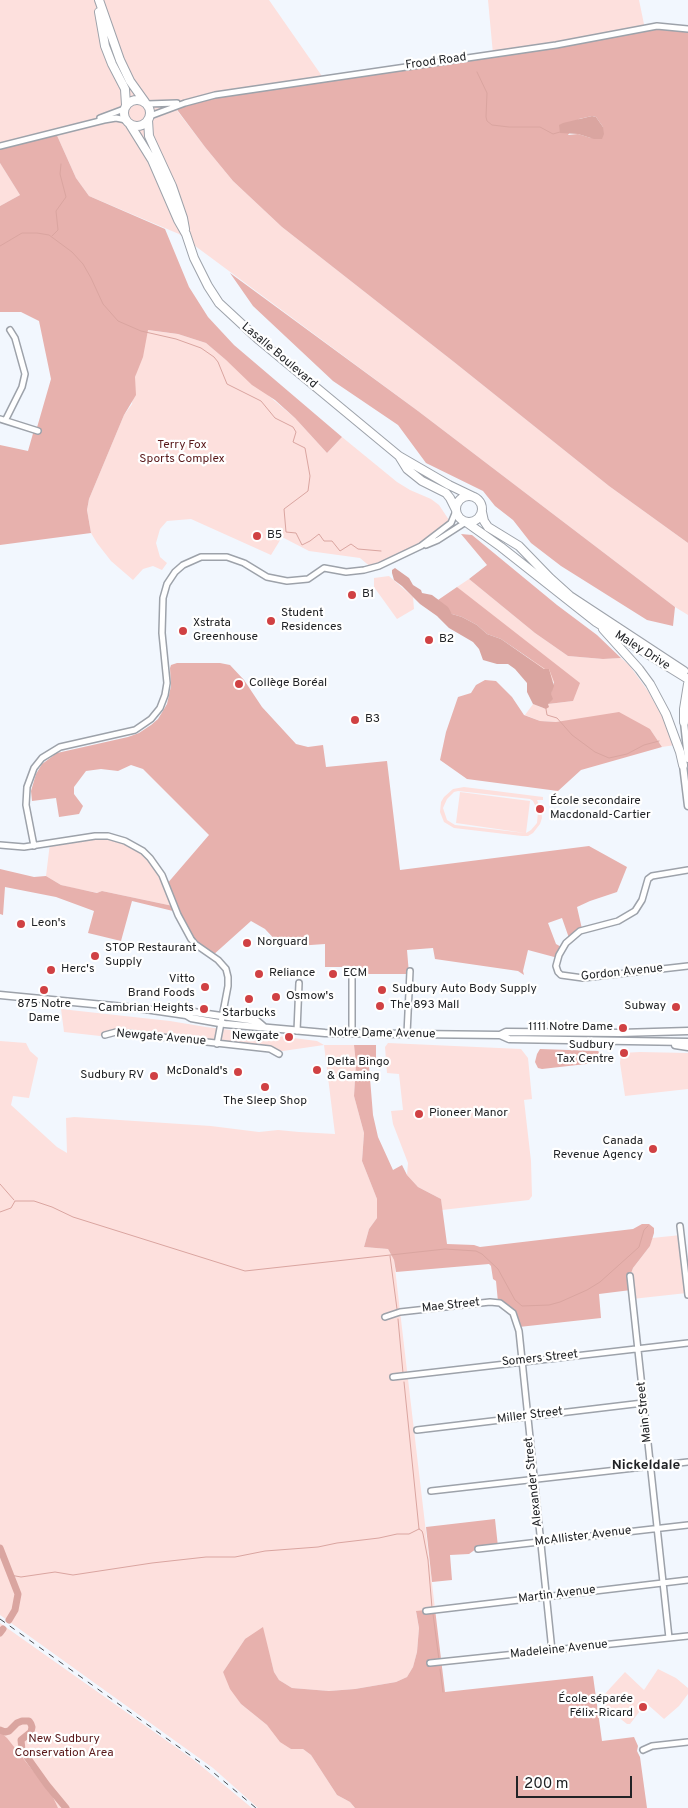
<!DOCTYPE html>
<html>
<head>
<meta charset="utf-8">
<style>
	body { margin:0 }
	#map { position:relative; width:688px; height:1808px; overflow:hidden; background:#f2f7fe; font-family:Overpass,sans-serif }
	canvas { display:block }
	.scale { position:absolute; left:516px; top:1776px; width:116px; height:22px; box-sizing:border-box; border:2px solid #212326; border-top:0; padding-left:6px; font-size:15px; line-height:18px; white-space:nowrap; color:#212326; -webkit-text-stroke:4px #fff; paint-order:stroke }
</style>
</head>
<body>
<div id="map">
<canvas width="688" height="1808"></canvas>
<div class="scale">200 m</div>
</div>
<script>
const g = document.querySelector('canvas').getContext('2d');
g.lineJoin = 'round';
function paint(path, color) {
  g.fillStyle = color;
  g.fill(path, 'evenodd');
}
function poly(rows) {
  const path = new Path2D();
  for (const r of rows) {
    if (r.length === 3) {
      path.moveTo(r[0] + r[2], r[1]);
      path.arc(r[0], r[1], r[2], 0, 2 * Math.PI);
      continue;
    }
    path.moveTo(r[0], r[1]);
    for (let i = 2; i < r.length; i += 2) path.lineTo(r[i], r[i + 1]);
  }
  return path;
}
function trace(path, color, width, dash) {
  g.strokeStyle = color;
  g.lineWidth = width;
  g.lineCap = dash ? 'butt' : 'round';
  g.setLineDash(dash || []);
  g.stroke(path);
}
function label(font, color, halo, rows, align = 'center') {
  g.font = font + ' Overpass,sans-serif';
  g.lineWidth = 4.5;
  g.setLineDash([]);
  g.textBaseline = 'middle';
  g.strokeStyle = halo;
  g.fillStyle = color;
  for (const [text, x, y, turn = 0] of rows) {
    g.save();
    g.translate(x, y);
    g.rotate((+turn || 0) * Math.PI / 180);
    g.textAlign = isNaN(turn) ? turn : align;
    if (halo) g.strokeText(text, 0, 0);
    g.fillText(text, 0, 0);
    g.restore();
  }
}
paint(poly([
	[0,0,269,0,324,79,172,104,205,147,233,181,282,227,454,362,609,486,688,543,688,615,675,607,418,411,179,234,89,196,76,178,55,131,0,146],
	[488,0,639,0,645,29,493,54],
	[0,163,20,195,0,206],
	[147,330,178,334,206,343,295,418,327,453,342,437,397,482,410,490,431,499,439,505,451,523,442,532,372,568,360,558,309,551,282,537,271,555,191,519,167,521,160,529,156,543,160,557,167,563,162,570,153,566,143,569,133,580,111,561,97,543,91,533,87,510,89,499,124,415,132,404,135,377],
	[389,576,413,597,414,609,397,619,374,587,374,578],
	[469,579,535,633,568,656,603,659,621,658,629,665,648,691,663,718,675,745,662,747,650,729,574,720,556,722,540,721,525,715,533,704,543,708,548,704,573,701,457,587],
	[464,787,543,797,543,800,537,800,541,810,542,818,540,824,533,833,528,836,522,836,454,828,444,822,440,812,441,802,444,797,453,789],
	[458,791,530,799,533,801,538,811,537,823,531,830,526,833,530,801,460,792,456,823,525,833,455,825,447,820,443,808,447,799,454,792],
	[108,836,133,845,157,866,173,906,102,891,98,893,73,888,61,885,46,876,50,843],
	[61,1009,170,1021,206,1027,317,1041,324,1045,354,1045,356,1064,354,1096,364,1133,362,1161,377,1199,377,1218,369,1229,364,1247,388,1249,394,1260,435,1609,416,1612,419,1628,417,1652,413,1667,407,1677,396,1682,355,1689,329,1691,292,1688,279,1680,274,1672,271,1660,245,1639,223,1672,241,1704,267,1725,291,1749,303,1749,311,1755,337,1795,350,1802,355,1808,258,1808,213,1768,0,1615,0,1041,26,1043,30,1051,38,1058,29,1098,13,1096,11,1105,57,1147,67,1153,66,1118,74,1117,211,1126,259,1132,278,1130,299,1132,335,1134,324,1045,276,1052,117,1032,100,1036,64,1032],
	[388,1043,521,1049,528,1058,532,1099,524,1100,531,1161,532,1196,529,1200,442,1210,441,1199,418,1187,407,1175,408,1163,393,1124,391,1111,403,1110,399,1074,387,1073,385,1047],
	[640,1052,688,1053,688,1089,625,1096,620,1063,621,1053],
	[681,1235,687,1293,632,1299,630,1276,633,1268,650,1246,652,1238],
	[0,1623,194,1760,252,1808,0,1808],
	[658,1669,676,1678,688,1688,688,1694,679,1706,664,1719,646,1703,630,1724,627,1724,602,1704,602,1697,625,1672,644,1690]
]), '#fde0dd');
paint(poly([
	[657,27,688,29,688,543,609,486,454,362,282,227,233,181,205,147,172,103],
	[592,116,596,117,603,127,591,138,578,134,568,135,579,119],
	[55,131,76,178,89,196,165,229,189,287,208,317,234,345,342,437,327,453,295,418,275,400,252,385,226,360,206,343,178,334,148,330,143,357,135,377,136,395,124,415,89,499,87,510,91,533,0,545,0,445,28,451,34,430,36,431,51,379,39,321,21,312,0,312,0,206,20,195,0,163,0,146],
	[230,273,418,411,675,607,673,626,647,620,561,566,531,543,513,520,495,506,483,491,426,463,398,425,333,381,253,306],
	[461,534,472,535,557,605,597,635,621,658,603,659,568,656,535,633,469,579,487,565],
	[457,587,580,683,573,701,548,704,554,682,549,669,545,669,501,639,487,634,477,625,462,617,452,614,438,600],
	[177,663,220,663,230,665,244,680,262,707,296,744,308,747,323,745,326,767,387,761,400,870,589,846,627,867,617,892,590,901,577,907,582,929,569,938,562,918,548,923,556,944,563,948,558,958,528,950,523,971,524,975,518,971,435,959,433,948,407,950,409,974,351,974,351,967,325,967,325,944,282,947,265,929,251,921,212,956,201,949,192,946,173,911,132,901,121,941,88,933,94,911,56,897,5,887,3,915,0,914,0,869,34,877,46,876,61,885,97,893,102,891,173,906,166,885,209,835,143,769,131,765,118,771,101,769,86,771,74,787,74,794,83,806,79,814,59,817,56,798,32,801,31,791,36,774,42,764,57,753,128,737,139,733,151,725,158,719,167,704,171,686,170,668,171,665],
	[485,680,496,681,512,697,524,715,540,721,556,722,619,712,650,729,662,747,581,770,558,791,467,779,440,760,446,732,458,697,471,693,476,685],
	[354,1045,376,1045,376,1065,369,1066,373,1115,378,1137,393,1170,402,1165,407,1175,418,1187,441,1199,447,1244,474,1245,480,1247,633,1229,642,1224,649,1224,654,1228,654,1233,650,1246,633,1268,630,1276,631,1290,599,1294,601,1318,519,1327,514,1313,498,1302,496,1281,493,1279,491,1266,489,1264,396,1272,394,1260,388,1249,364,1247,369,1229,377,1218,377,1199,362,1161,364,1133,354,1096,356,1064],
	[540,1049,598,1051,604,1057,604,1062,542,1069,538,1068,535,1062,537,1054],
	[495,1519,498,1547,476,1549,469,1554,450,1555,452,1580,432,1582,426,1527],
	[435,1609,445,1692,593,1676,602,1741,634,1737,638,1746,637,1751,640,1757,647,1808,355,1808,350,1802,337,1795,311,1755,303,1749,291,1749,280,1742,267,1725,241,1704,230,1689,223,1672,245,1639,263,1627,274,1672,279,1680,292,1688,329,1691,355,1689,396,1682,407,1677,413,1667,417,1652,419,1628,416,1611],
	[0,1732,7,1738,52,1795,58,1808,0,1808]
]), '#e7b1ad');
paint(poly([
	[592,116,596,117,603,127,604,134,602,139,594,139,578,134,560,133,559,125,563,123],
	[395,568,409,578,413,585,421,590,422,593,432,595,448,607,452,614,462,617,477,625,487,634,501,639,544,669,549,669,554,686,551,694,553,699,548,704,549,707,546,709,533,704,527,692,527,683,515,669,508,664,497,664,483,660,479,649,473,642,449,628,437,616,420,604,402,586,394,580,392,573,392,570]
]), '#daa5a0');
trace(poly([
	[477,72,487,93,486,117,487,121,492,125,509,127,540,127,553,134,560,132],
	[52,236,58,230,56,211,66,197,60,174,61,164],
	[0,246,22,233,37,233,49,235,72,252,83,264,91,278,103,304,118,321,141,331,176,339,201,348,214,357,218,362,227,384,261,401,275,418,293,427,296,432,293,442,305,448,310,476,308,491,284,509,286,532,296,533,302,545,310,541,319,534,324,541,332,541,340,551,351,544,358,549,381,551],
	[546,709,547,715,557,718,572,735,595,752,609,758,627,754,644,745,659,741],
	[0,1184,14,1200],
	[0,1212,11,1208,15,1201,34,1201,52,1207,73,1217,245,1271,445,1249,476,1251,482,1254,498,1269,515,1300,522,1306,549,1305,560,1302,587,1290,600,1282,639,1247,644,1230,648,1226],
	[390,1256,397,1309],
	[398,1319,403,1373],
	[404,1382,419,1529,422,1531,423,1534,428,1560,432,1608],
	[10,1575,21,1577,55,1572,73,1575,152,1563,206,1557,235,1557,265,1551,318,1547,337,1543,379,1538,397,1534,409,1534,419,1529],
	[433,1614,439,1660],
	[440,1669,443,1692]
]), '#daa5a0', 1);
trace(poly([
	[0,1548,18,1594,15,1610,9,1620],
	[0,1633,3,1629],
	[0,1730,5,1732,9,1731,17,1723,22,1721,29,1721,31,1724,32,1727,31,1732,21,1740,22,1750,47,1785,66,1808]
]), '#daa5a0', 7);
const minor = poly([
	[147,104,177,103],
	[150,116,185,103,215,95,556,45,657,26,688,29],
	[100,118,124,109],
	[0,146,104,120,116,118,126,120],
	[0,419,38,431],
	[6,419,22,387,25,374,15,338,10,330],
	[426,545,438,540,466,522],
	[0,845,24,847,95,836,108,836,125,841,143,851,150,858,162,875,178,915,191,939,195,944,218,960,226,969,228,977,228,986,217,1044],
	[34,846,26,805,27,787,34,768,42,758,60,747,135,730,151,719,160,708,165,695,167,683,162,633,163,598,167,584,175,572,183,565,201,557,227,557,244,563,267,577,287,581,308,579,324,568,346,572,364,570,379,566,421,546,451,523,456,511],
	[688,870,652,876,648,879,642,900,635,911,618,921,580,931,566,943,559,955,556,966,558,972,561,975,583,978,688,966],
	[352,974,352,1033],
	[297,1031,299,983],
	[407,1034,410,971],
	[105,1035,116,1032,270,1049,279,1054],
	[680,1226,688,1295],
	[630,1276,669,1638],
	[385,1317,400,1312,490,1302,500,1303,513,1313,519,1331,552,1651],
	[393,1377,688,1343],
	[417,1430,643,1403],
	[431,1491,688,1462],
	[478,1549,688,1525],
	[426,1611,688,1580],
	[430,1663,688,1636],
	[643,1750,652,1746,688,1742]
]);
const major = poly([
	[684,722,688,759],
	[683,765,688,806],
	[0,995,145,1009,186,1015,193,1012,257,1021,264,1027],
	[186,1015,191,1018,225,1024,325,1033,500,1035,509,1039,688,1042],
	[500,1035,506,1032,620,1033,688,1031],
	[675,1045,688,1047]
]);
const highway = poly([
	[99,0,120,60,130,81,145,102],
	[99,12,105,46,112,64,125,89,126,105],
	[137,113,13],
	[148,120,149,136,172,186,183,218,185,229],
	[129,123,152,160,178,220,186,234,194,258,208,286,219,303,259,340,399,456,449,485,474,497],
	[399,456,407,469,422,481,446,493,450,498,456,510],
	[469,509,13],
	[482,512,484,521,488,527,519,546,550,578,570,596,684,671],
	[466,522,501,547,596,622,688,679],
	[603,629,639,669,650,684,666,714,680,752,683,765],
	[684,722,684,709,688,684]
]);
trace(minor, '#9da2aa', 8);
trace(major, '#9da2aa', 9);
trace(highway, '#9da2aa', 10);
trace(minor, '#fff', 5);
trace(major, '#fff', 6);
trace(highway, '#fff', 8);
trace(poly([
	[0,1619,208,1768,256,1808]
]), '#494c50', 1, [6, 6]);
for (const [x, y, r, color] of [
	[257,536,5,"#d04143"],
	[352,595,5,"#d04143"],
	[271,621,5,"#d04143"],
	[183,631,5,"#d04143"],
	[429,640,5,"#d04143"],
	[239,684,5,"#d04143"],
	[355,720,5,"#d04143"],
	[540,809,5,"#d04143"],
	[21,924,5,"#d04143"],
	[247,943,5,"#d04143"],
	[95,956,5,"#d04143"],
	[51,970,5,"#d04143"],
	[259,974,5,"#d04143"],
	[333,974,5,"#d04143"],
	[205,987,5,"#d04143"],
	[44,990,5,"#d04143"],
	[382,990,5,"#d04143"],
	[276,997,5,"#d04143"],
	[249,999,5,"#d04143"],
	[380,1006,5,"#d04143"],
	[676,1007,5,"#d04143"],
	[204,1009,5,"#d04143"],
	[623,1028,5,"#d04143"],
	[289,1037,5,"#d04143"],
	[624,1053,5,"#d04143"],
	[317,1070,5,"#d04143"],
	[238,1072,5,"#d04143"],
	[154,1076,5,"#d04143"],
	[265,1087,5,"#d04143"],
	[419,1114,5,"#d04143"],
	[653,1149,5,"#d04143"],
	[643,1707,5,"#d04143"]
]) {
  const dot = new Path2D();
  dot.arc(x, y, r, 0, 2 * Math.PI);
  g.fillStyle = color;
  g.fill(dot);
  trace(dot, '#fff', 2);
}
label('12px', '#212326', '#fff', [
	["Frood Road",436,62,-8],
	["Lasalle Boulevard",279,356,40],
	["Maley Drive",642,651,32],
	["Gordon Avenue",622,973,-6],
	["Notre Dame Avenue",382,1034,1],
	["Newgate Avenue",161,1038,5],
	["Mae Street",451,1306,-6],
	["Somers Street",540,1359,-6],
	["Main Street",645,1412,-96],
	["Miller Street",530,1416,-7],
	["Alexander Street",534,1482,-96],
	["McAllister Avenue",583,1537,-7],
	["Martin Avenue",557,1595,-7],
	["Madeleine Avenue",559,1650,-6]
]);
label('12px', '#59191a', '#fff', [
	["Terry Fox",182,446],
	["Sports Complex",182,460],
	["New Sudbury",64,1740],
	["Conservation Area",64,1754]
]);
label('12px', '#212326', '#fff', [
	["B5",267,536],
	["B1",362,595],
	["Student",281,614],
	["Residences",281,628],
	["Xstrata",193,624],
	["Greenhouse",193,638],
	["B2",439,640],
	["Collège Boréal",249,684],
	["B3",365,720],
	["École secondaire",550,802],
	["Macdonald-Cartier",550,816],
	["Leon's",31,924],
	["Norguard",257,943],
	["STOP Restaurant",105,949],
	["Supply",105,963],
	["Herc's",61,970],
	["Reliance",269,974],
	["ECM",343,974],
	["Vitto",195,980,"right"],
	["Brand Foods",195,994,"right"],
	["Sudbury Auto Body Supply",392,990],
	["Osmow's",286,997],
	["875 Notre",44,1005,"center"],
	["Dame",44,1019,"center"],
	["The 893 Mall",390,1006],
	["Subway",666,1007,"right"],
	["Cambrian Heights",194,1009,"right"],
	["Starbucks",249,1014,"center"],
	["1111 Notre Dame",613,1028,"right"],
	["Newgate",279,1037,"right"],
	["Sudbury",614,1046,"right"],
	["Tax Centre",614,1060,"right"],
	["Delta Bingo",327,1063],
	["& Gaming",327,1077],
	["McDonald's",228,1072,"right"],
	["Sudbury RV",144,1076,"right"],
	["The Sleep Shop",265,1102,"center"],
	["Pioneer Manor",429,1114],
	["Canada",643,1142,"right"],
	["Revenue Agency",643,1156,"right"],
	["École séparée",633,1700,"right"],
	["Félix-Ricard",633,1714,"right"]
], 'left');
label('bold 14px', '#212326', '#fff', [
	["Nickeldale",646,1466]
]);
</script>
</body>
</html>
